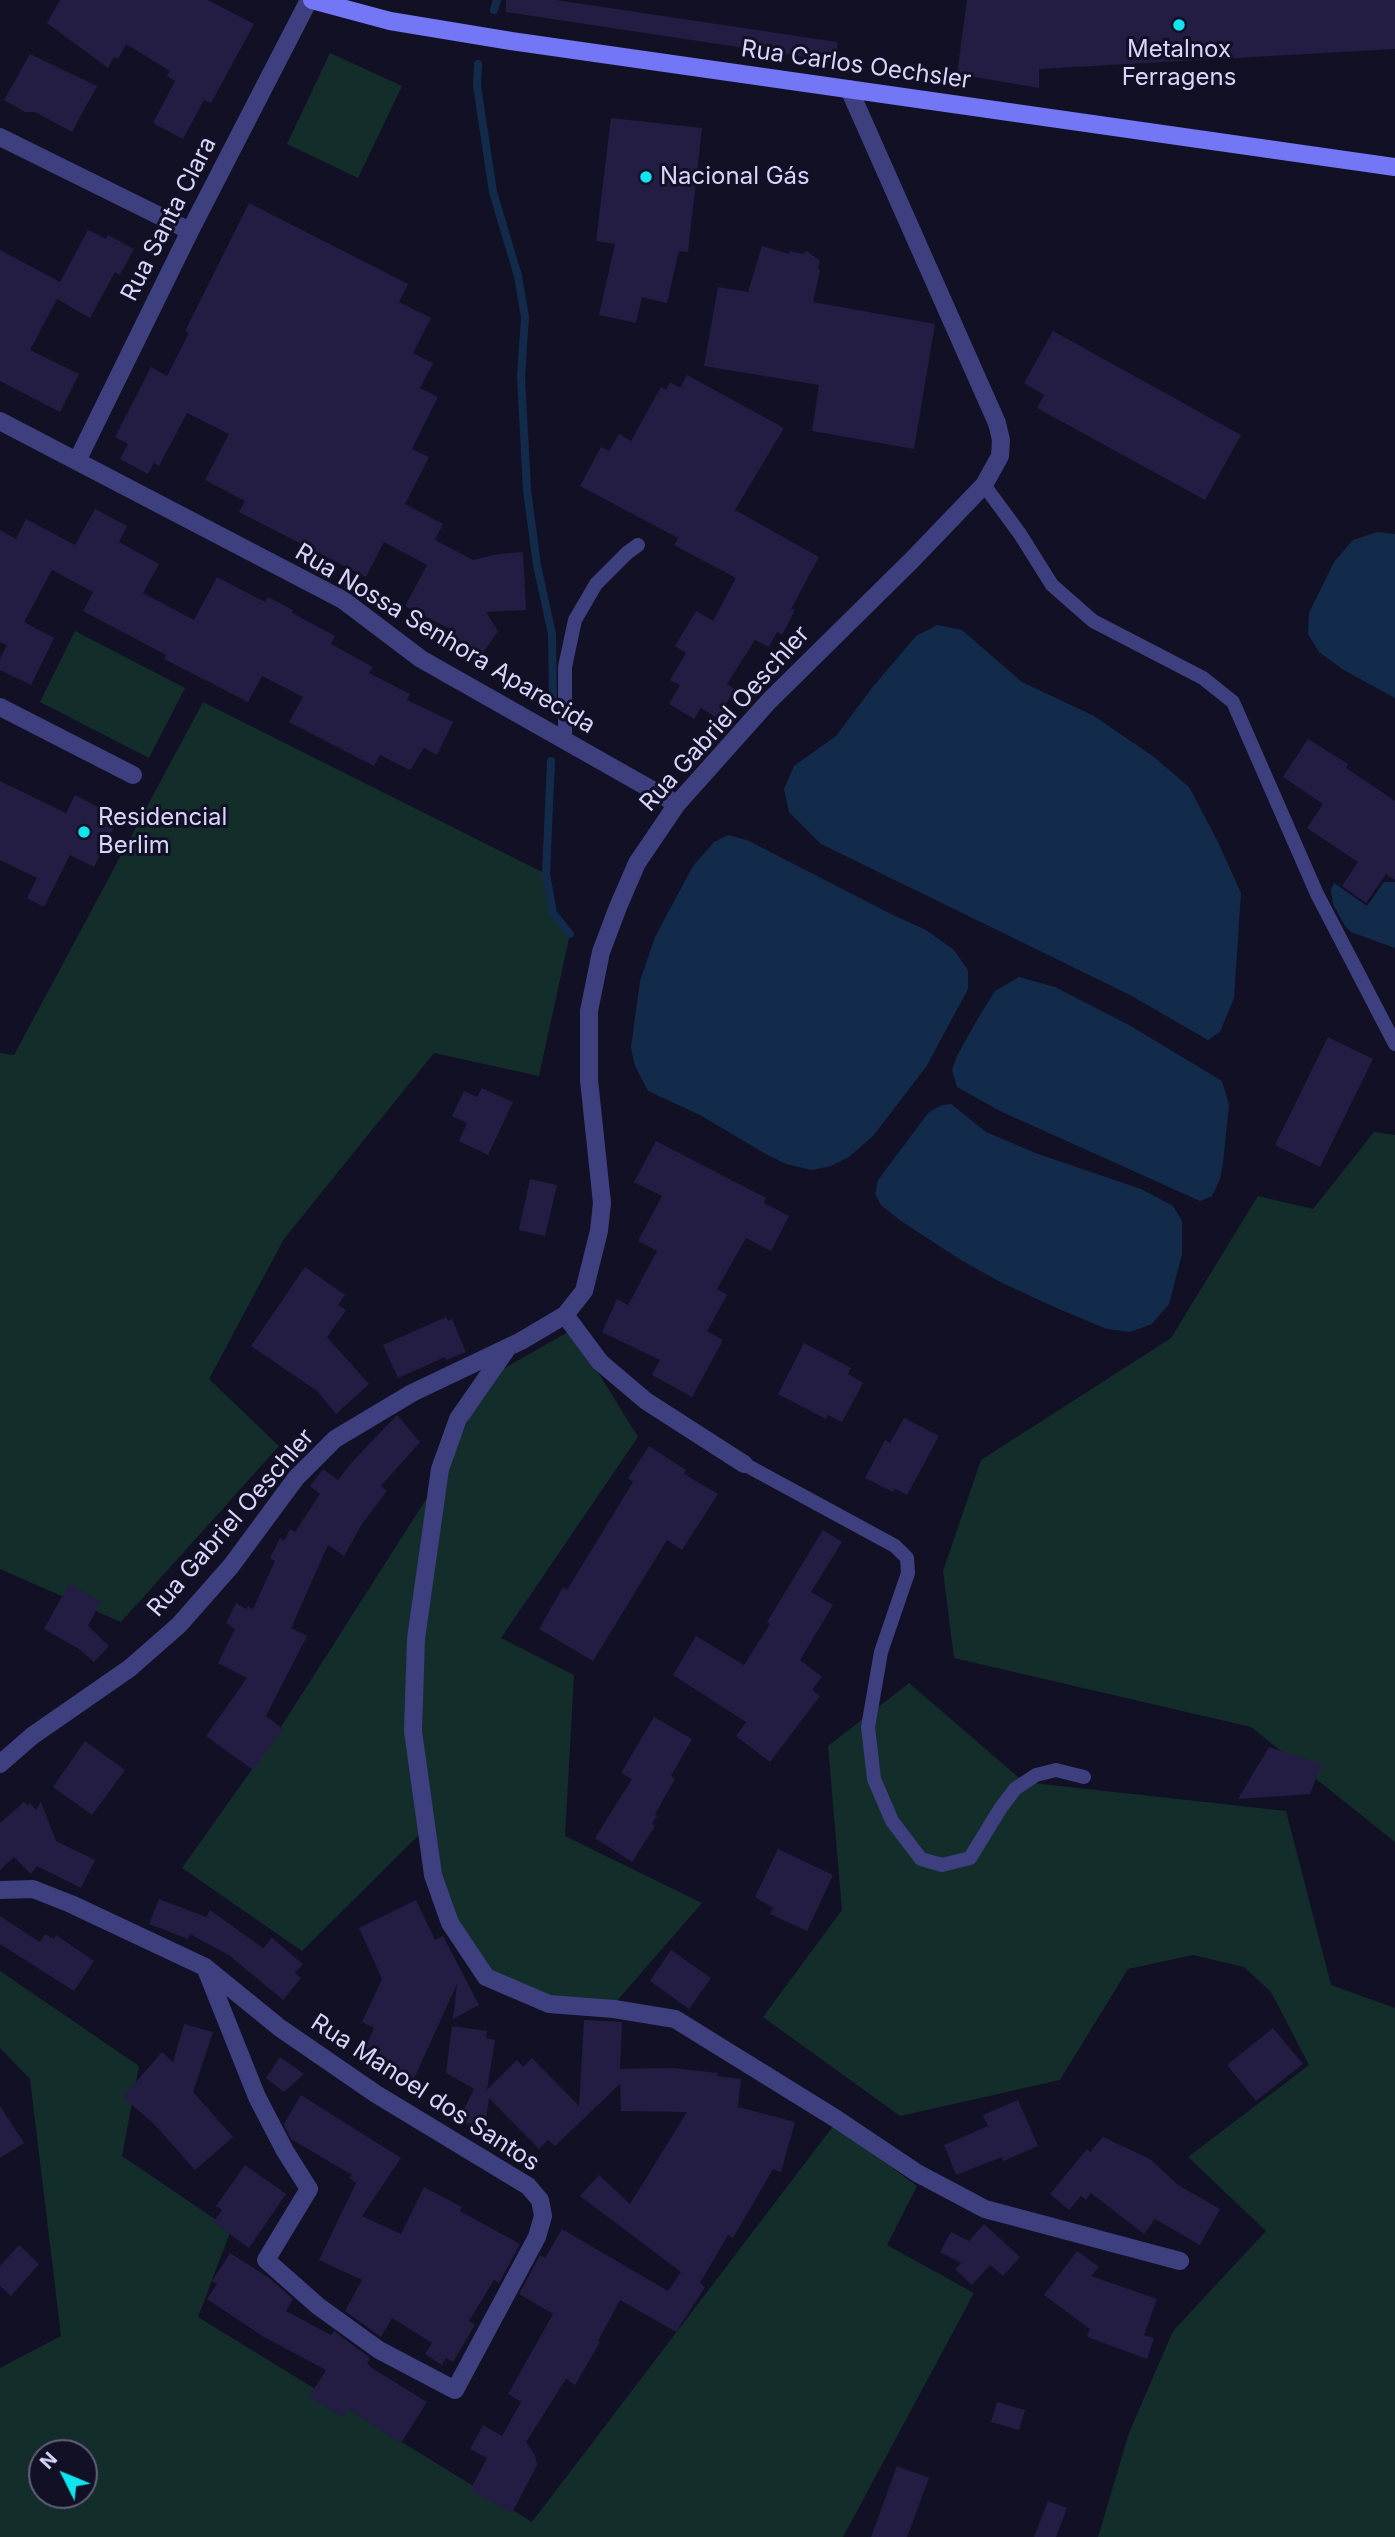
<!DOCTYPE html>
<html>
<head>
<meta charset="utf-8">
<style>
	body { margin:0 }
	#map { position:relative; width:1395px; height:2537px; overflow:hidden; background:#121024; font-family:Inter,sans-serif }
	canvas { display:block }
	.north { position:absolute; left:28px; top:2439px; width:70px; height:70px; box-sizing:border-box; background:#121024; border:2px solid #615f7a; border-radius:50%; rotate:313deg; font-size:19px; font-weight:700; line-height:28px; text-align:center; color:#d8d5fc }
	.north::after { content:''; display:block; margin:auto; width:24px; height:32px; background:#10e4ee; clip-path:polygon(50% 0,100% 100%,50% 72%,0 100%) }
</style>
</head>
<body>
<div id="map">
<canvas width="1395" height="2537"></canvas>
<div class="north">N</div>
</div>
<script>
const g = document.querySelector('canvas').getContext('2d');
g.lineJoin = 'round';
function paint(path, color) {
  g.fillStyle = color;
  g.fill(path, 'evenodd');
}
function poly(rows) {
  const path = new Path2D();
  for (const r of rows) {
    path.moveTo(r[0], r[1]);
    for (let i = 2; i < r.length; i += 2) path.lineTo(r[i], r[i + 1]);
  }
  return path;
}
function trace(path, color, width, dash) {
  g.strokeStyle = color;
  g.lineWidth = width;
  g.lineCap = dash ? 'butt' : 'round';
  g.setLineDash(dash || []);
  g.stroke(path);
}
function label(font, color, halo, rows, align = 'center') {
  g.font = font + ' Inter,sans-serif';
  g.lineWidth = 6;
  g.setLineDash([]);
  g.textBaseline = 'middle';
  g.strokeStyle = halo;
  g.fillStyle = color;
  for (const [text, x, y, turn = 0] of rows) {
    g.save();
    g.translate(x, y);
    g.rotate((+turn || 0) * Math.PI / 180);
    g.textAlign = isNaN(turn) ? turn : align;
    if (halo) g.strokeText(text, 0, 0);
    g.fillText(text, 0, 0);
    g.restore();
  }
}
paint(poly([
	[330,53,402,86,358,178,287,144],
	[75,631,185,688,149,758,40,702],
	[203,702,546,874,553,913,570,934,539,1076,434,1053,284,1239,209,1379,279,1446,121,1622,0,1569,0,1053,14,1055],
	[1374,1132,1395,1135,1395,1842,1251,1727,954,1658,943,1571,981,1460,1171,1338,1258,1196,1313,1209],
	[568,1332,596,1369,638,1437,501,1638,574,1675,565,1836,702,1903,616,2002,554,2001,490,1971,458,1923,437,1875,429,1825,302,1951,182,1868,272,1741,446,1468,471,1415,503,1369],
	[909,1683,1024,1782,1286,1811,1331,1985,1395,2008,1395,2537,1098,2537,1129,2433,1173,2331,1266,2231,1188,2157,1309,2065,1271,1992,1244,1967,1193,1955,1128,1969,1060,2080,900,2116,763,2017,842,1910,828,1746],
	[0,1971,139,2066,122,2156,231,2230,198,2317,532,2522,834,2125,917,2186,887,2245,974,2293,843,2537,0,2537,0,2368,61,2336,30,2079,0,2048],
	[42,2453,84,2453,84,2495,42,2495]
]), '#132d2b');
paint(poly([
	[1377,532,1395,534,1395,698,1342,669,1319,652,1308,634,1309,613,1334,562,1353,540],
	[937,625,962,630,1022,682,1094,716,1154,757,1189,787,1217,840,1241,893,1234,998,1220,1032,1208,1040,1130,995,821,844,789,812,784,789,794,766,836,736,872,688,916,636],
	[728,835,747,840,893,915,926,930,954,950,968,970,968,989,926,1067,873,1136,849,1157,831,1166,812,1170,786,1164,764,1153,700,1115,648,1091,635,1066,631,1047,640,981,655,937,693,866,714,842],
	[1384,882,1395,882,1395,948,1351,932,1345,926,1333,904,1331,890,1334,883,1367,906],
	[1019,977,1055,987,1129,1025,1222,1081,1229,1105,1223,1163,1220,1179,1212,1196,1200,1201,1000,1111,957,1087,952,1070,957,1056,977,1020,995,991],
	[951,1104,986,1132,1038,1154,1141,1189,1173,1206,1182,1221,1182,1254,1169,1304,1152,1324,1130,1332,1107,1329,1061,1310,1002,1283,961,1260,901,1221,881,1205,875,1194,878,1180,929,1112,942,1105]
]), '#132b4a');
trace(poly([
	[494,10,497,0],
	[478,64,477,86,493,192,518,276,525,317,521,377,527,490,537,565,552,634,553,703],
	[551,761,546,874,553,913,570,934]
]), '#132b4a', 8);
paint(poly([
	[60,0,208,0,254,24,211,103,204,100,183,139,153,123,175,81,167,76,170,71,126,44,118,59,114,57,108,68,47,23],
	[506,0,556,0,837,42,837,62,506,12],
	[967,0,1395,0,1395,49,1039,69,1039,88,957,74],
	[30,54,97,86,72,132,35,112,25,112,4,100],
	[611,118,702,128,688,252,679,251,667,303,642,297,636,323,599,315,615,244,596,241],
	[249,203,408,284,399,302,431,318,413,353,433,363,420,388,438,397,412,449,429,457,405,504,443,524,435,540,473,560,498,554,523,552,526,610,486,612,498,631,478,660,446,636,450,629,405,606,427,565,384,542,366,577,239,512,245,501,205,480,229,434,187,413,159,466,154,463,148,474,120,459,128,444,115,437,151,367,167,376,189,333,185,331],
	[88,230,106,239,108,235,134,249,120,275,115,272,90,318,57,299,30,350,79,374,60,412,0,381,0,250,60,282],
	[762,246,789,254,790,251,803,254,807,251,820,261,818,267,820,271,813,302,935,324,914,449,812,431,819,385,704,366,718,287,748,292],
	[1053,331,1241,435,1205,500,1037,408,1044,395,1024,383],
	[687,375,784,428,735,510,819,557,791,609,795,610,782,635,777,632,769,647,755,640,727,684,735,689,717,718,701,708,694,719,669,704,680,685,670,680,686,653,675,646,696,611,713,621,736,578,674,545,678,538,580,486,601,447,609,451,619,434,631,441,661,387,666,390,670,382,680,388],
	[95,509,127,526,119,542,159,564,143,593,194,620,217,577,265,602,268,597,293,610,292,613,335,636,331,644,373,667,369,673,410,694,407,700,453,722,437,755,424,748,410,770,380,755,374,766,289,722,303,697,262,676,248,702,164,659,166,655,83,611,93,592,52,570,24,622,54,638,31,685,0,670,0,659,7,645,0,642,0,530,16,539,26,519,75,545],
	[1308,739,1348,764,1346,768,1395,801,1395,880,1386,874,1366,903,1342,886,1358,862,1307,828,1323,804,1283,777],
	[0,781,66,813,75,795,119,818,94,867,70,855,44,907,27,898,37,878,0,860],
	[1328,1037,1373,1059,1320,1167,1275,1145],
	[482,1088,513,1102,488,1155,459,1141,467,1123,452,1116,464,1091,477,1097],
	[656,1141,766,1198,764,1203,789,1216,771,1251,746,1238,717,1289,727,1295,707,1331,723,1340,692,1397,652,1375,660,1360,602,1332,617,1299,628,1305,657,1251,638,1241,662,1196,634,1182],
	[530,1179,557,1185,545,1236,519,1230],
	[305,1267,345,1295,338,1305,346,1310,327,1337,369,1384,336,1414,317,1391,251,1346],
	[446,1317,448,1321,452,1319,466,1352,446,1360,445,1357,398,1378,383,1345],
	[804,1343,851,1368,848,1374,863,1383,842,1422,828,1415,826,1419,778,1394],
	[397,1415,420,1442,381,1486,387,1491,362,1524,344,1556,328,1545,291,1628,307,1636,266,1716,283,1729,253,1770,206,1736,247,1678,218,1663,235,1629,226,1623,236,1603,246,1609,248,1606,253,1609,275,1561,270,1558,280,1538,284,1541,290,1529,295,1532,320,1494,310,1486,323,1469,338,1480,353,1461],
	[904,1418,939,1436,907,1495,895,1489,893,1492,865,1478,885,1440,890,1443],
	[649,1446,686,1470,684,1474,718,1494,682,1550,667,1540,593,1661,539,1629,563,1587,567,1590,633,1482,628,1478],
	[823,1530,842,1542,811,1592,833,1605,800,1660,822,1677,812,1690,820,1696,770,1762,736,1736,746,1722,673,1675,696,1636,744,1665,770,1624,767,1622],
	[69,1584,101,1601,88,1626,109,1646,94,1662,79,1649,44,1629],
	[654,1717,692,1739,671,1776,675,1779,655,1814,657,1816,652,1824,655,1826,632,1862,595,1838,632,1779,621,1773],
	[85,1741,125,1770,92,1815,53,1787],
	[1269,1747,1322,1764,1310,1794,1238,1799],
	[24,1802,28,1806,30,1803,36,1810,41,1802,56,1841,95,1860,81,1888,37,1866,31,1874,14,1857,0,1870,0,1823],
	[778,1849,833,1875,807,1931,770,1914,773,1908,755,1897],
	[159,1899,206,1917,210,1910,263,1948,272,1938,303,1964,295,1973,301,1978,283,2000,230,1956,190,1934,188,1939,149,1924],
	[416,1900,435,1940,443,1936,479,2005,453,2019,457,1984,412,2083,360,2059,374,2028,362,2022,382,1979,359,1928],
	[0,1916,40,1942,45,1934,54,1939,56,1935,94,1961,74,1991,0,1944],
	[671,1950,711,1978,689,2009,650,1981],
	[584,2020,622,2022,620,2069,672,2068,718,2073,717,2076,741,2079,738,2107,795,2122,781,2172,773,2169,733,2238,728,2235,700,2283,705,2287,676,2332,620,2300,598,2341,600,2342,575,2385,566,2379,526,2442,535,2455,537,2465,512,2513,470,2490,487,2458,470,2449,483,2425,502,2436,521,2402,508,2394,553,2314,519,2294,540,2255,545,2258,562,2229,668,2291,681,2272,580,2196,599,2175,630,2204,687,2112,621,2111,620,2084,555,2146,548,2140,539,2149,489,2098,485,2126,455,2122,460,2117,474,2089,446,2073,452,2026,487,2031,486,2038,495,2040,487,2090,517,2060,523,2067,532,2058,579,2106],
	[184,2024,213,2032,193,2092,233,2137,195,2170,155,2125,123,2097,162,2052,173,2062],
	[1273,2028,1303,2064,1256,2101,1227,2065],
	[280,2057,304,2074,284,2092,266,2078],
	[301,2095,401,2158,362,2216,401,2234,424,2187,462,2207,460,2211,520,2244,499,2283,494,2280,469,2321,475,2325,453,2362,446,2358,442,2365,425,2354,432,2343,392,2318,381,2337,345,2311,362,2280,319,2260,356,2183,349,2178,352,2175,291,2139,284,2124],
	[1018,2100,1038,2146,1003,2161,1002,2157,956,2175,944,2145,988,2126,983,2115],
	[0,2106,24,2143,0,2158],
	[1103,2137,1150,2159,1178,2185,1220,2209,1200,2245,1155,2219,1144,2234,1091,2193,1086,2200,1081,2196,1069,2210,1050,2194,1087,2149,1090,2152],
	[245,2165,286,2194,249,2248,213,2222,222,2210,216,2206],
	[984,2224,1020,2257,1003,2276,990,2265,972,2285,955,2269,961,2263,940,2252,951,2232,969,2241],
	[19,2245,39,2264,11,2296,0,2286,0,2266],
	[1077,2251,1099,2267,1091,2276,1157,2299,1144,2335,1154,2338,1147,2359,1090,2338,1087,2336,1090,2329,1044,2295],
	[230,2253,268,2277,293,2299,286,2311,331,2335,334,2331,370,2358,367,2363,372,2368,427,2402,401,2443,348,2409,343,2417,309,2397,326,2370,264,2337,207,2299,217,2284,212,2281],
	[997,2402,1025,2410,1019,2430,991,2422],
	[897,2466,929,2478,907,2537,871,2537],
	[1048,2501,1067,2508,1056,2537,1034,2537]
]), '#231d43');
trace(poly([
	[984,485,1020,534,1052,585,1093,621,1203,678,1233,702,1317,894,1395,1044],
	[565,740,565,667,575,620,596,584,627,553,638,545],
	[744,1464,895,1546,907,1558,908,1573,881,1652,868,1727,874,1779,892,1821,921,1859,942,1865,970,1858,1000,1809,1015,1789,1036,1775,1056,1770,1084,1777]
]), '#3e3f7f', 14);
trace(poly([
	[0,137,190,231],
	[0,421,343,600,421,659,677,804],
	[77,461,190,231,309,0],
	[0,707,133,775],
	[565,1315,600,1362,646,1401,744,1464],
	[506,1350,458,1419,440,1469,416,1639,413,1731,433,1875,450,1923,486,1977,549,2004,614,2009,675,2019,835,2118,917,2173,985,2209,1180,2261],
	[0,1764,32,1736,130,1668,179,1625,231,1566,296,1478,335,1439,412,1393,521,1341,565,1315,584,1291,599,1231,602,1203,589,1080,589,1011,601,952,618,907,637,863,677,804,769,701,912,560,984,485,1000,456,1001,440,997,423,849,89],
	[0,1890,33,1889,71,1904,205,1967,280,2028,376,2094,528,2186,540,2200,543,2216,537,2237,455,2390,379,2350,318,2306,266,2260,309,2189,285,2151,257,2097,205,1967]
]), '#3e3f7f', 18);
trace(poly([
	[312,0,390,21,511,41,1395,167]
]), '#7377f6', 18);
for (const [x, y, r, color] of [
	[1179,25,7,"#10e4ee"],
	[646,177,7,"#10e4ee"],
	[84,832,7,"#10e4ee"]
]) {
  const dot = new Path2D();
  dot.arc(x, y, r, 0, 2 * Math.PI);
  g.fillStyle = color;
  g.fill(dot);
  trace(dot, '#121024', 2.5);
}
label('24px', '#d8d5fc', '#121024', [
	["Metalnox",1179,50,"center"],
	["Ferragens",1179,78,"center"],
	["Nacional Gás",660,177],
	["Residencial",98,818],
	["Berlim",98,846]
], 'left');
label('24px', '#d8d5fc', '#121024', [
	["Rua Carlos Oechsler",856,65,8],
	["Rua Santa Clara",169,219,-63],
	["Rua Nossa Senhora Aparecida",445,639,31],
	["Rua Gabriel Oeschler",725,719,-48],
	["Rua Gabriel Oeschler",231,1523,-49],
	["Rua Manoel dos Santos",425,2093,33]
]);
</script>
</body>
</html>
